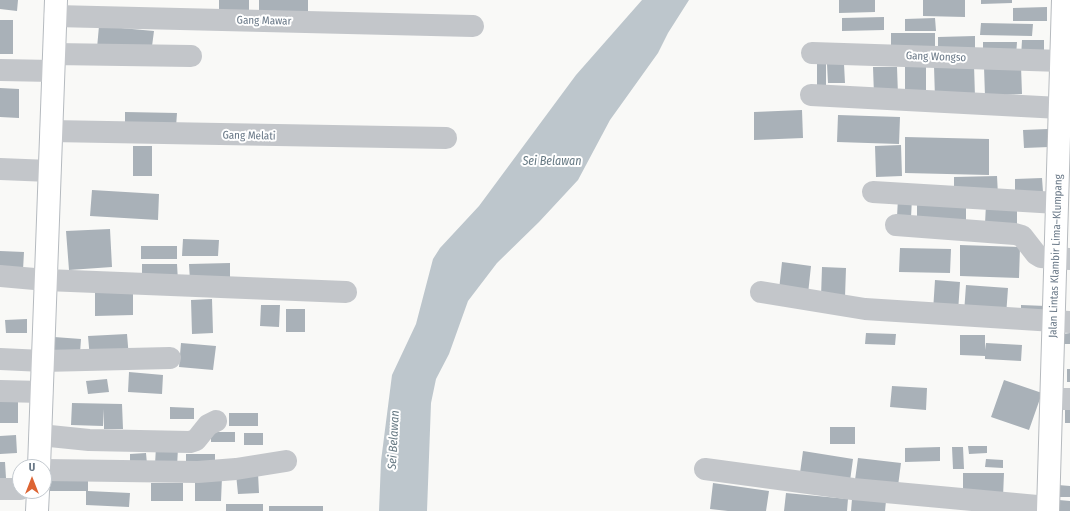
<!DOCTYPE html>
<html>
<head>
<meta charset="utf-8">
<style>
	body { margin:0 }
	#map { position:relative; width:1070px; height:511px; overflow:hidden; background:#f9f9f7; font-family:"Fira Sans Condensed",sans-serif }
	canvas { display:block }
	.north { position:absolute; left:12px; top:459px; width:40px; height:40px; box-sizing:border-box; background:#fff; border:1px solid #c3c9cf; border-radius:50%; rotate:0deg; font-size:11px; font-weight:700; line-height:16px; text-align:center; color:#697887 }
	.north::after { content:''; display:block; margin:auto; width:14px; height:18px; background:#dd6433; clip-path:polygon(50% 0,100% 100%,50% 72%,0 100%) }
</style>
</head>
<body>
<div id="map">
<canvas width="1070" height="511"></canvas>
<div class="north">U</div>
</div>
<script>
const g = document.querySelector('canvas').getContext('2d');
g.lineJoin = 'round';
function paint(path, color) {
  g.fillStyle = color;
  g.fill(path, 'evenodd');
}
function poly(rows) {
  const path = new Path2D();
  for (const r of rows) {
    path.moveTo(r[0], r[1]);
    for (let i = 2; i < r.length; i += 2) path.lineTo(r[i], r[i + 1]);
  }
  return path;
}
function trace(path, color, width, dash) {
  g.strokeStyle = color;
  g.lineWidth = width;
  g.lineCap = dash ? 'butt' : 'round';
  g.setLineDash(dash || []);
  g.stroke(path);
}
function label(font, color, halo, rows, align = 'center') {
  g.font = font + ' "Fira Sans Condensed",sans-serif';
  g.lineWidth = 4;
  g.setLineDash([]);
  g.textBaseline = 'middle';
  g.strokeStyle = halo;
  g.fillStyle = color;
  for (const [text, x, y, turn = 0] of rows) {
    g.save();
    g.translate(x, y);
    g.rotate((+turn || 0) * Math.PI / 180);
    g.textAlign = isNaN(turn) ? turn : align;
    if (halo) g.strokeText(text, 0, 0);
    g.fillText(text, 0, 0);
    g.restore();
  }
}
paint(poly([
	[642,0,689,0,668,33,658,53,610,120,578,180,539,222,497,263,468,301,449,354,436,379,431,403,427,511,379,511,381,461,392,375,416,324,433,259,440,248,479,206,576,75]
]), '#bdc6cc');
paint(poly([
	[0,0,18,0,17,11,0,9],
	[219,0,249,0,249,17,219,17],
	[259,0,308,0,308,15,259,15],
	[839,0,875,0,875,12,839,13],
	[923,0,965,0,965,17,923,16],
	[981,0,1012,0,1012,3,981,4],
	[1047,7,1047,21,1013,21,1013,8],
	[884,17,884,30,842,31,842,18],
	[935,18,936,31,905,31,905,19],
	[0,20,13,20,13,54,0,54],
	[981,23,1033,24,1032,36,980,35],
	[99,26,154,31,151,54,97,48],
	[891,33,935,33,935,54,891,54],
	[975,36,975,55,938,56,938,37],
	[1022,40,1044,40,1044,57,1021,57],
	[983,42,1017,42,1016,56,983,55],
	[817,64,826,64,826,85,817,85],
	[827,64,844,64,845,83,828,83],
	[905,64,926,64,926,96,905,96],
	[974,65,975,97,935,98,934,66],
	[1021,66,1022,94,985,96,984,67],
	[873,67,897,67,898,95,874,95],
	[0,88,19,89,19,118,0,117],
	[802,110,803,138,754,140,754,112],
	[125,112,177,113,176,127,125,126],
	[838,115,900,117,899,144,837,142],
	[1048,129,1049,147,1024,148,1023,130],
	[905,137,989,139,989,175,905,173],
	[901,145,902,176,876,177,875,146],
	[133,146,152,146,152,176,133,176],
	[997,176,998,195,954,196,954,177],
	[1042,178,1043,192,1015,193,1015,179],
	[92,190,159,194,158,220,90,216],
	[898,198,912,198,911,218,897,217],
	[917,202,966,203,966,220,917,220],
	[986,204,1017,205,1017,225,985,224],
	[110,229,112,267,69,270,66,231],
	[183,239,219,240,218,256,182,256],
	[960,245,1020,247,1019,278,960,276],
	[141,246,177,246,177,259,141,259],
	[900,248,951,249,950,273,899,272],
	[0,251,24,252,23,270,0,270],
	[782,262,811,266,808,294,779,290],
	[230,263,230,279,190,281,189,264],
	[142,264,177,264,178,281,142,281],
	[822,267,846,268,845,297,821,297],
	[935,280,960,282,958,312,933,311],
	[966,285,1008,288,1006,316,964,313],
	[133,290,133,315,95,316,95,291],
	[212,299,213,333,192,334,191,300],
	[261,305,280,305,279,327,260,326],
	[1021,305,1046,306,1045,316,1021,316],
	[286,309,305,309,305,332,286,332],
	[27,319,27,333,6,333,5,320],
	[866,333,896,334,895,345,865,344],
	[1070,333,1070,344,1063,344,1063,334],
	[127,334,129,358,90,359,88,336],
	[960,335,985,335,985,350,986,343,1022,345,1021,361,985,359,985,356,960,355],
	[54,337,81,339,80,353,53,351],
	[181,343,216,346,213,370,179,367],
	[1067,369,1070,369,1070,382,1067,382],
	[129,372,163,375,162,394,128,392],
	[107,379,109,392,88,394,86,381],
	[1004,380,1042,393,1029,430,991,417],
	[892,386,927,388,926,410,890,407],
	[0,402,18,402,18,423,0,423],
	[72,403,122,404,123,429,104,429,104,409,103,426,71,425],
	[1065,406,1070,407,1070,423,1065,423],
	[170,407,194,408,194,419,170,419],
	[229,413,258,413,258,426,229,426],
	[830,427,855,427,855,444,830,444],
	[211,432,235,432,235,442,211,442],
	[244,433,263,433,263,445,244,445],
	[16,435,17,453,0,454,0,436],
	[156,446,178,448,177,467,155,465],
	[968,446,987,446,987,453,969,454],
	[940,447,940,461,905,462,905,448],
	[952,447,963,447,964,469,953,469],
	[803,451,853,459,850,481,800,473],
	[146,453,147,464,130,465,130,454],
	[186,454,215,454,215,465,186,465],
	[858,458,901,463,898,486,855,480],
	[986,459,1003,460,1003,468,985,467],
	[0,462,5,462,6,478,0,478],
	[258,473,259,493,238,494,236,474],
	[963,473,1004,473,1003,497,963,496],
	[50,477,88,477,88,491,130,493,129,507,86,505,86,491,50,491],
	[195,477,222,477,221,501,195,501],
	[151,483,183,483,183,501,151,501],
	[713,483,769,491,766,511,728,511,710,509],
	[1058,485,1070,486,1070,497,1058,497],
	[786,493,848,499,847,511,784,511],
	[852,499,886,501,885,511,851,511],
	[1059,500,1070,501,1070,511,1058,511],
	[226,504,263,504,263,511,226,511],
	[269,506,323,506,323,511,269,511]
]), '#a9b1b8');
const secondary = poly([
	[39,467,56,0],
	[37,511,38,491]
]);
const primary = poly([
	[1048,511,1063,0]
]);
trace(secondary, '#b5babf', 24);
trace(primary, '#b6babe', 24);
trace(poly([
	[55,16,473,26],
	[812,53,1061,61],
	[54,54,191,56],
	[0,70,53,71],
	[811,95,1060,108],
	[51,131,446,138],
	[0,169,50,171],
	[873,192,1057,203],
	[896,225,1015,234,1022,236,1036,254,1041,257,1070,259],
	[0,276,46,280,346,292],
	[761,292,865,309,1070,322],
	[0,359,43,361,170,358],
	[0,391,42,392],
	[1052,399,1070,399],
	[40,435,89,440,190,442,196,440,208,425,216,421],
	[705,469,853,489,1048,507],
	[44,470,198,472,236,469,286,461],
	[0,489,20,489]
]), '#c3c6ca', 22);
trace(secondary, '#fff', 22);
trace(primary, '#fff', 22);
label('11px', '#697887', '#fff', [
	["Gang Mawar",264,21,1],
	["Gang Wongso",936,57,2],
	["Gang Melati",249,136,1],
	["Jalan Lintas Klambir Lima–Klumpang",1056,256,-88]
]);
label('italic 12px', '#657882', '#fff', [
	["Sei Belawan",552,162],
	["Sei Belawan",394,440,-87]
]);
</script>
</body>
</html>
